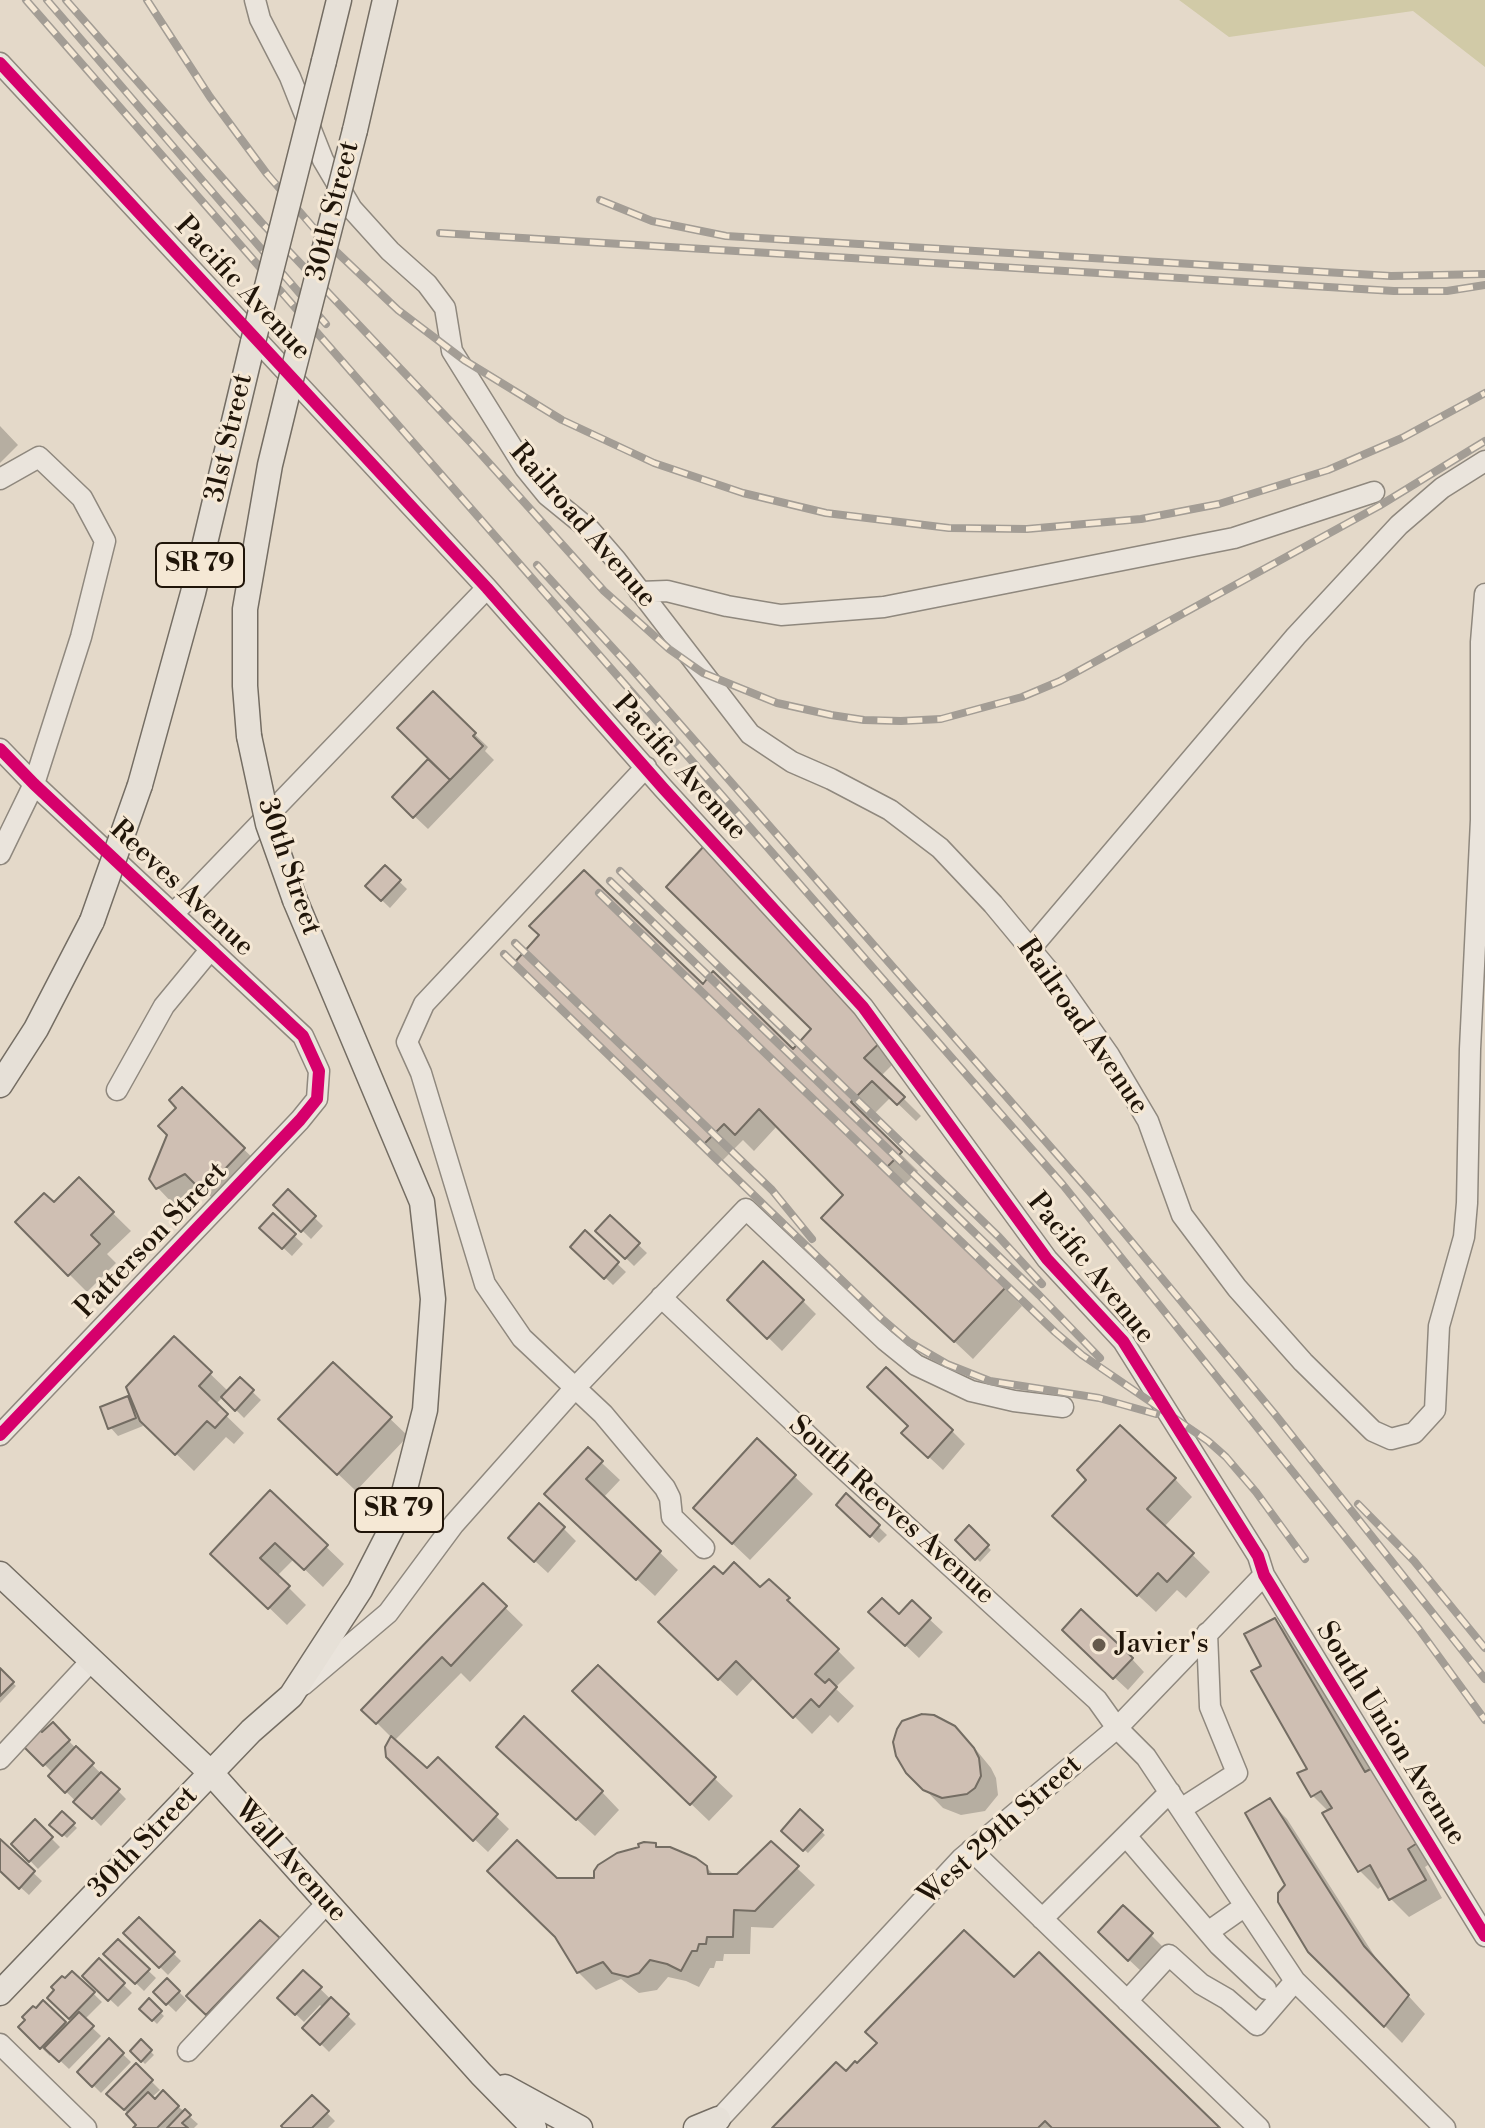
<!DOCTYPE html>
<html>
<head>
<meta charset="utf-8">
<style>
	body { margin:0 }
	canvas { display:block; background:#e4d9c9 }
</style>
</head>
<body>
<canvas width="1485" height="2128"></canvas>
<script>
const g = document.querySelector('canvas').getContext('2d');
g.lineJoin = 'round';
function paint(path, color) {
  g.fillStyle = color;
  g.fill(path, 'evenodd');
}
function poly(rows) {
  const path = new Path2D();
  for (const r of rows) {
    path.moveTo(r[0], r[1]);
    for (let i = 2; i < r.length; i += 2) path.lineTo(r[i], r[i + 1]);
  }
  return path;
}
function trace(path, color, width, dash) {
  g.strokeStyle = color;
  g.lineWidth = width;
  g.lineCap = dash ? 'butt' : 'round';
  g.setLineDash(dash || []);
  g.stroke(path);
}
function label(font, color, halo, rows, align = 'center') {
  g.font = font + ' "Libre Bodoni",serif';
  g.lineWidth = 6;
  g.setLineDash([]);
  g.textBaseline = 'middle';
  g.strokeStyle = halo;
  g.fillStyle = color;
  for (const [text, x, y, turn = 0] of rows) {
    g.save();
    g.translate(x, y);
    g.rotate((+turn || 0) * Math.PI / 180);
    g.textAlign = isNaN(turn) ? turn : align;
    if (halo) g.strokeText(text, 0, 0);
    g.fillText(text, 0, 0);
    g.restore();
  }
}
paint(poly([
	[1179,0,1485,0,1485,67,1413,11,1229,37]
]), '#d1caa7');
paint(poly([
	[0,426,18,445,0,463],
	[433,694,488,747,485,751,494,760,428,829,394,797,431,759],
	[705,848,908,1049,881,1076,921,1116,916,1121,891,1097,867,1121,918,1171,902,1187,1022,1306,973,1359,842,1236,846,1195,778,1125,754,1151,743,1140,722,1161,534,981,703,987,793,1052,813,1030],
	[385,868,407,889,390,908,367,886],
	[182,1089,262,1167,222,1208,204,1190,175,1206,158,1188],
	[79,1180,131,1231,107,1254,116,1263,87,1292,17,1222,54,1205],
	[288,1192,323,1226,311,1239,276,1205],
	[273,1216,303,1244,292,1256,262,1228],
	[610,1218,647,1253,634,1266,598,1231],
	[585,1233,626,1272,613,1285,573,1247],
	[730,1300,803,1301,816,1314,782,1351],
	[174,1339,229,1392,240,1380,261,1400,244,1418,223,1397,215,1405,244,1433,234,1444,226,1437,194,1471,140,1419,143,1426,118,1436,110,1427,127,1399,137,1408],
	[333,1364,408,1436,356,1491,299,1437],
	[952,1431,965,1444,943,1470,917,1446],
	[757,1441,813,1494,750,1560,714,1526],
	[588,1450,620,1480,603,1498,678,1570,655,1596,564,1512],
	[1175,1479,1192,1497,1164,1527,1210,1572,1186,1598,1177,1590,1156,1612,1072,1534],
	[270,1493,344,1564,323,1587,294,1559,277,1576,306,1605,287,1625,231,1571],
	[846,1496,887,1535,879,1543,838,1505],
	[563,1528,576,1541,548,1573,524,1551],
	[969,1528,991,1550,980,1562,958,1540],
	[723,1577,760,1590,769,1581,855,1668,835,1688,854,1706,838,1723,830,1715,812,1734,755,1677,737,1696,678,1640],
	[483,1586,523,1625,470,1682,461,1673,394,1741,428,1771,438,1760,509,1829,488,1852,401,1770,392,1738,364,1710],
	[912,1603,943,1632,919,1658,884,1625,899,1617],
	[1275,1620,1293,1638,1371,1771,1438,1858,1425,1867,1442,1898,1409,1917,1391,1899,1383,1885,1378,1889,1360,1871,1325,1814,1329,1812,1313,1796,1310,1769,1264,1667],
	[1077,1643,1132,1659,1144,1672,1128,1690],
	[598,1668,733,1796,709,1821,592,1709],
	[0,1671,16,1686,0,1703],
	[53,1725,126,1799,101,1826,50,1776,53,1773,22,1742,42,1735],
	[973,1746,991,1768,996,1778,998,1795,985,1811,961,1815,943,1808,908,1772],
	[517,1765,602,1792,619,1810,595,1836],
	[1269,1801,1287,1819,1381,1966,1425,2014,1402,2043,1309,1950,1288,1885],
	[800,1812,825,1835,808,1853,783,1831],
	[62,1814,77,1828,67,1838,52,1825],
	[35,1822,60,1847,38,1869,14,1844],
	[0,1842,42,1881,29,1895,0,1869],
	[771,1844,815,1885,773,1928,751,1927,750,1954,724,1954,723,1961,716,1961,714,1968,710,1968,699,1987,686,1981,668,1977,657,1990,639,1993,621,1979,596,1990,578,1972,556,1880,596,1880,655,1845,659,1849,706,1867,715,1876,738,1876],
	[139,1920,181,1961,168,1975,126,1933],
	[260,1923,291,1953,220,2027,189,1996],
	[1151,1935,1164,1948,1142,1972,1113,1945],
	[118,1942,156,1978,144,1991,106,1954],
	[99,1961,132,1993,118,2007,85,1976],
	[72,1973,102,2002,84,2020,101,2036,69,2069,52,2053,50,2056,20,2027,43,2003,68,2027,74,2021,50,1998],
	[304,1973,356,2024,329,2052,305,2028,323,2008,320,2005,304,2022,279,1998],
	[167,1980,187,2000,176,2012,155,1992],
	[1014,1980,1217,2128,775,2128,846,2074],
	[149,2001,164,2016,157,2024,142,2009],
	[109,2041,131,2062,101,2093,80,2072],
	[141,2042,154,2055,145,2064,133,2051],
	[136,2066,160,2090,151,2098,155,2101,163,2093,198,2124,194,2128,136,2128,139,2125,109,2094],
	[312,2098,335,2121,328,2128,285,2128]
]), '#0003');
const building = poly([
	[433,691,476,733,473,736,483,746,450,780,397,728,433,691],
	[428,759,450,780,413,818,392,797,428,759],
	[705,845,892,1031,864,1058,905,1097,897,1105,872,1081,851,1102,902,1152,886,1168,1006,1287,954,1342,821,1218,843,1195,759,1109,735,1135,724,1124,703,1145,514,963,539,935,529,926,584,870,703,984,713,971,793,1049,811,1029,666,887,705,845],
	[385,865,401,880,381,901,365,886,385,865],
	[182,1087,245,1148,203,1192,185,1174,156,1189,149,1179,167,1135,158,1126,176,1108,169,1100,182,1087],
	[79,1177,114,1212,91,1235,100,1244,68,1276,15,1222,44,1193,54,1202,79,1177],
	[288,1189,316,1216,301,1232,273,1205,288,1189],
	[273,1213,296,1234,282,1249,259,1228,273,1213],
	[610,1215,640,1243,625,1259,595,1231,610,1215],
	[585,1230,619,1262,604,1279,570,1247,585,1230],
	[763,1261,804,1300,767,1339,727,1300,763,1261],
	[174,1336,212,1372,199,1386,228,1414,215,1428,207,1421,175,1455,140,1421,126,1387,174,1336],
	[333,1362,392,1417,337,1475,278,1419,333,1362],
	[886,1367,953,1430,928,1458,901,1433,908,1426,867,1387,886,1367],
	[240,1377,254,1390,235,1411,221,1397,240,1377],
	[128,1396,136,1418,108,1429,100,1407,128,1396],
	[1120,1425,1176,1478,1147,1509,1194,1553,1167,1582,1158,1573,1137,1596,1052,1516,1086,1480,1077,1470,1120,1425],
	[757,1438,796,1475,732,1544,693,1508,757,1438],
	[588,1447,603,1461,586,1479,661,1551,636,1580,544,1494,588,1447],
	[270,1490,328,1545,304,1570,275,1543,260,1558,290,1586,268,1609,210,1554,270,1490],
	[846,1493,880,1525,870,1537,836,1505,846,1493],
	[539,1503,565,1527,534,1562,508,1538,539,1503],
	[969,1525,989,1545,975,1560,955,1540,969,1525],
	[734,1562,760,1587,769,1579,790,1598,787,1600,839,1649,815,1674,825,1683,829,1679,837,1687,819,1707,811,1699,793,1718,736,1661,718,1680,658,1622,714,1566,723,1574,734,1562],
	[483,1583,507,1606,451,1666,442,1657,376,1724,361,1710,483,1583],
	[882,1598,899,1614,912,1600,931,1618,905,1646,868,1612,882,1598],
	[1081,1609,1133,1658,1113,1679,1062,1630,1081,1609],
	[1275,1618,1365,1772,1378,1765,1422,1840,1408,1849,1426,1880,1389,1900,1370,1865,1358,1872,1322,1813,1332,1808,1321,1791,1311,1797,1297,1773,1307,1769,1251,1671,1261,1666,1244,1634,1275,1618],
	[598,1665,716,1777,690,1805,572,1691,598,1665],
	[0,1668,14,1682,0,1696,0,1668],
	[922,1714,934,1715,955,1726,974,1748,979,1758,981,1776,975,1788,967,1794,942,1798,923,1790,906,1773,896,1756,893,1742,897,1729,902,1721,922,1714],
	[524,1716,603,1791,576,1820,496,1747,524,1716],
	[53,1722,70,1740,43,1766,19,1742,36,1726,42,1732,53,1722],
	[391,1736,427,1768,438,1757,498,1814,473,1841,386,1757,385,1747,391,1736],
	[76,1746,94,1763,65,1793,48,1776,76,1746],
	[101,1772,120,1789,92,1819,73,1802,101,1772],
	[1270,1798,1364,1946,1409,1995,1384,2027,1308,1952,1278,1902,1278,1893,1285,1885,1245,1813,1270,1798],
	[800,1809,823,1830,803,1851,781,1831,800,1809],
	[62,1811,75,1823,62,1836,49,1825,62,1811],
	[35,1819,53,1837,29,1862,11,1844,35,1819],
	[0,1839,35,1871,19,1889,0,1871,0,1839],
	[517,1840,557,1878,594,1878,594,1871,598,1865,617,1853,639,1847,638,1844,644,1842,656,1843,656,1847,670,1847,696,1858,707,1866,708,1874,737,1874,771,1841,799,1866,755,1911,734,1910,733,1937,707,1937,706,1944,699,1944,697,1951,692,1951,681,1971,667,1964,650,1960,639,1973,628,1977,612,1973,603,1962,577,1973,555,1937,487,1871,517,1840],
	[1123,1905,1153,1933,1128,1961,1098,1932,1123,1905],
	[139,1917,175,1952,159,1968,123,1933,139,1917],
	[260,1920,280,1938,206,2015,186,1996,260,1920],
	[964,1930,1014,1977,1039,1952,1220,2128,1052,2128,1045,2121,1038,2128,772,2128,836,2062,846,2071,855,2061,857,2063,877,2043,865,2032,964,1930],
	[118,1939,150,1969,135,1984,103,1954,118,1939],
	[99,1958,125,1983,108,2001,82,1976,99,1958],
	[303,1970,322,1987,295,2015,277,1998,303,1970],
	[72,1971,95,1992,69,2019,47,1998,54,1990,51,1987,62,1976,65,1978,72,1971],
	[167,1978,180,1991,166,2005,153,1992,167,1978],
	[331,1997,349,2014,320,2045,302,2028,331,1997],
	[149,1998,162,2011,152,2021,139,2009,149,1998],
	[43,2000,66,2022,40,2049,18,2027,25,2020,22,2017,33,2006,36,2008,43,2000],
	[79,2012,94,2026,59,2062,44,2048,79,2012],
	[109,2038,124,2053,92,2087,77,2072,109,2038],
	[141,2039,152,2050,141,2062,130,2051,141,2039],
	[136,2063,153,2080,124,2110,106,2094,136,2063],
	[163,2090,179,2106,157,2128,133,2128,136,2125,126,2114,148,2092,155,2099,163,2090],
	[312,2095,329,2111,312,2128,283,2128,281,2126,312,2095],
	[185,2109,191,2115,182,2123,188,2128,167,2128,185,2109]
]);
paint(building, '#cfbfb3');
trace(building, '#746d63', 2);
const minor = poly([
	[255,0,260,19,290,77,323,160,352,209,390,251,427,284,445,308,452,351,525,468,547,495,590,530,616,560,750,734,792,762,831,779,890,810,940,848,993,904,1057,981,1109,1055,1148,1121,1182,1215,1237,1288,1303,1362,1373,1431,1391,1439,1414,1433,1435,1410,1439,1326,1464,1237,1467,1203,1470,1049,1481,820,1481,642,1485,594],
	[0,63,487,588,663,788,863,1007,1047,1259,1123,1341,1258,1556,1264,1575,1485,1936],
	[0,479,39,457,82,498,105,541,81,637,34,784,0,854],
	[640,592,667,591,727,606,781,615,884,607,1234,538,1374,492],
	[0,749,34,784,303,1036,319,1071,317,1099,300,1120,0,1435],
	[646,767,424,1004,407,1042,421,1073,485,1284,522,1338,603,1414,665,1488,670,1498,672,1517,704,1548],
	[173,914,487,588],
	[1031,948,1296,636,1399,525,1442,488,1485,461],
	[117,1090,164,1006,211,949],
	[661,1297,835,1461,1097,1700,1117,1728,1146,1757,1295,1981,1445,2128],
	[303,1685,388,1613,454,1524,574,1389,746,1209,885,1340,916,1365,971,1391,1014,1401,1063,1407],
	[0,1759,92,1660],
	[1181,1809,1237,1773,1210,1707,1207,1633],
	[1126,1836,1219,1945,1266,1989],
	[971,1850,1259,2128],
	[1042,1919,1170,1792],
	[1208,1932,1245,1906],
	[1127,2001,1169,1955,1201,1984,1227,1999,1257,2025,1295,1981],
	[0,2044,86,2128],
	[188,2051,327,1903],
	[711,2128,961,1859,1117,1728,1264,1575]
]);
const major = poly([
	[324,61,339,0],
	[355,130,385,0],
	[249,736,245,686,245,609,270,465,290,383],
	[140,785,193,593,253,342],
	[0,1085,36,1029,92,921],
	[0,1574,211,1773,481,2074,534,2128],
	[0,1993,251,1731,291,1696,360,1590,398,1516,425,1410,433,1299,422,1202,295,900],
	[505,2087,580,2128],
	[696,2128,718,2119]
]);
trace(minor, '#8f887e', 23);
trace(major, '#746d63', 27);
trace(minor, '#eae4dc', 20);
trace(major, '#e6e0d7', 24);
const rail = poly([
	[26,0,1063,1185,1418,1628,1485,1720],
	[47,0,326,324],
	[66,0,261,222,471,443,604,591,669,649,703,673,777,703,831,715,864,720,901,721,941,719,1022,697,1060,681,1379,506,1485,441],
	[147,0,210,97,267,174,325,241,398,310,464,360,562,420,654,463,743,493,826,513,949,528,1027,529,1141,519,1219,504,1328,470,1402,438,1485,393],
	[600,200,652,221,726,236,1391,276,1485,274],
	[440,233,1394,291,1447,291,1485,285],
	[537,565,631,668,1097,1200,1274,1413,1485,1679],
	[620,871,999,1237,1042,1284],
	[610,881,1039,1295,1100,1358],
	[599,893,1055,1332,1082,1355,1208,1441,1226,1457,1256,1492,1305,1559],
	[515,943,772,1190,812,1239],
	[504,954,881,1318,909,1342,947,1364,990,1381,1099,1398,1156,1414],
	[1358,1504,1414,1561,1485,1648]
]);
trace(rail, '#a39d95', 8);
trace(rail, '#f5e8d5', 5, [15]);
const majorBridge = poly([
	[253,342,324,61],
	[290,383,355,130],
	[249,736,268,824,295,900],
	[92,921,140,785]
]);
trace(majorBridge, '#746d63', 27, []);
trace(majorBridge, '#e6e0d7', 24);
trace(poly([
	[0,63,487,588,663,788,863,1007,1047,1259,1123,1341,1258,1556,1264,1575,1485,1936],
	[0,749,34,784,303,1036,319,1071,317,1099,300,1120,0,1435]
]), '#d6006c', 12);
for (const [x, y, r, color] of [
	[1099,1645,8,"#655a4c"]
]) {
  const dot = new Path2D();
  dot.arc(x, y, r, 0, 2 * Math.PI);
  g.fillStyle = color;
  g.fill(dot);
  trace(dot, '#f5e8d5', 3);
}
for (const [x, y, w] of [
	[200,565,88],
	[399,1510,88]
]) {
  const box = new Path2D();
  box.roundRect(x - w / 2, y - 22, w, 44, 6);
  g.fillStyle = '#f5e8d5';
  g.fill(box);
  trace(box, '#201509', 2);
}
label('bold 26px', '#201509', null, [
	["SR 79",200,565],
	["SR 79",399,1510]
]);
label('28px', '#201509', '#f5e8d5', [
	["30th Street",334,211,-76],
	["Pacific Avenue",242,289,47],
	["31st Street",230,438,-77],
	["Railroad Avenue",582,526,49],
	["Pacific Avenue",679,768,48],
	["30th Street",288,867,71],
	["Reeves Avenue",181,889,43],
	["Railroad Avenue",1082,1027,55],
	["Patterson Street",152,1241,-46],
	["Pacific Avenue",1090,1269,51],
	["South Reeves Avenue",891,1511,42],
	["South Union Avenue",1390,1734,58],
	["West 29th Street",1001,1831,-42],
	["30th Street",144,1843,-46],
	["Wall Avenue",290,1862,48]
]);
label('28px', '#201509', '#f5e8d5', [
	["Javier's",1115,1645]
], 'left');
</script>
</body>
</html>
